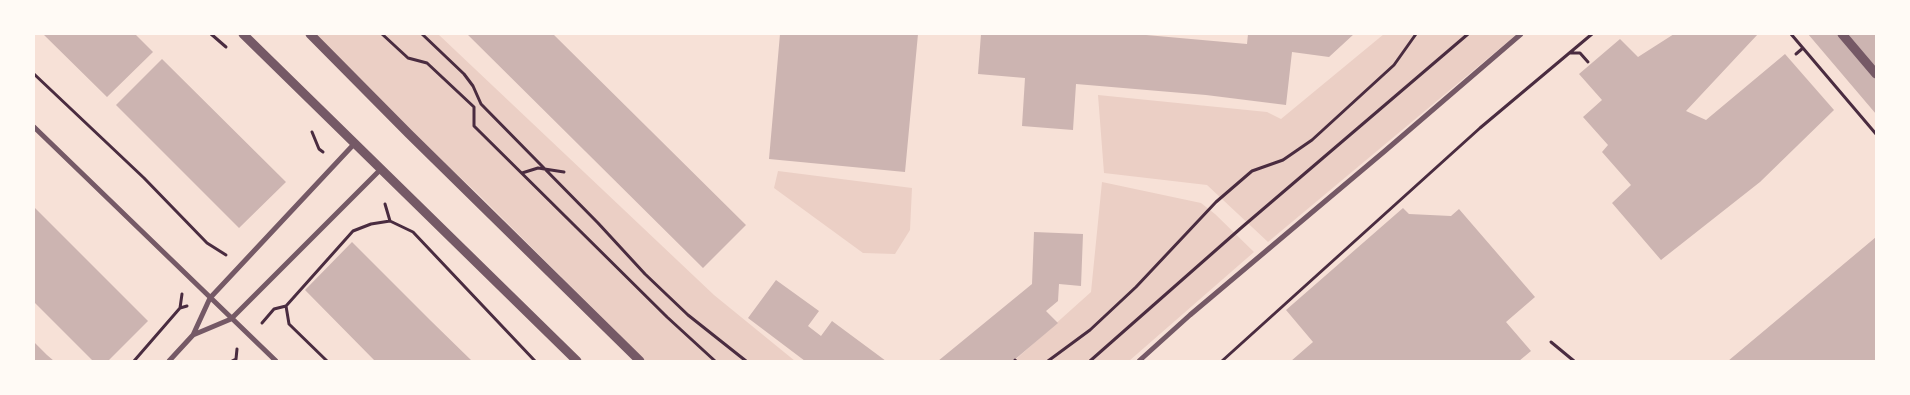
<!DOCTYPE html>
<html>
<head>
<meta charset="utf-8">
<style>
	body { margin:0 }
	#map { position:relative; width:1910px; height:395px; overflow:hidden; background:#f7e1d7; font-family:Figtree,sans-serif }
	canvas { display:block }
	.frame { position:absolute; inset:0; border:35px solid #fffaf5; pointer-events:none }
</style>
</head>
<body>
<div id="map">
<canvas width="1910" height="395"></canvas>
<div class="frame"></div>
</div>
<script>
const g = document.querySelector('canvas').getContext('2d');
g.lineJoin = 'round';
function paint(path, color) {
  g.fillStyle = color;
  g.fill(path, 'evenodd');
}
function poly(rows) {
  const path = new Path2D();
  for (const r of rows) {
    path.moveTo(r[0], r[1]);
    for (let i = 2; i < r.length; i += 2) path.lineTo(r[i], r[i + 1]);
  }
  return path;
}
function trace(path, color, width, dash) {
  g.strokeStyle = color;
  g.lineWidth = width;
  g.lineCap = dash ? 'butt' : 'round';
  g.setLineDash(dash || []);
  g.stroke(path);
}
paint(poly([
	[311,34,438,34,714,295,795,361,646,361,475,191,411,132],
	[1384,34,1517,34,1268,242,1207,185,1104,173,1098,95,1267,112,1281,119],
	[778,171,912,188,910,230,895,254,863,253,774,188],
	[1102,182,1201,203,1215,214,1254,252,1129,361,1014,361,1091,292]
]), '#ebcfc5');
paint(poly([
	[43,34,135,34,153,52,107,97],
	[467,34,553,34,746,225,703,268],
	[780,34,918,34,905,172,769,159],
	[981,34,1135,34,1247,44,1248,34,1354,34,1329,57,1292,52,1286,105,1206,95,1076,84,1073,130,1022,126,1025,78,978,74],
	[1674,34,1758,34,1686,111,1706,120,1785,54,1834,110,1760,182,1661,260,1612,203,1631,185,1602,152,1608,145,1583,117,1602,100,1579,74,1620,39,1638,57],
	[1808,34,1876,34,1876,114],
	[162,59,286,182,239,228,116,105],
	[35,208,148,321,108,361,93,361,34,302,34,210],
	[1403,208,1409,214,1451,216,1459,209,1535,297,1506,322,1531,351,1519,361,1291,361,1313,342,1286,310],
	[1034,232,1083,234,1081,286,1059,284,1058,301,1046,311,1058,323,1013,361,938,361,1032,284],
	[1876,237,1876,361,1728,361],
	[352,242,430,320,472,361,375,361,305,290],
	[776,280,819,311,808,326,821,336,832,321,886,361,805,361,748,318],
	[34,342,47,355,54,361,34,361]
]), '#ccb4b1');
trace(poly([
	[211,34,226,47],
	[382,34,408,58,427,63,474,107,474,126,667,317,715,361],
	[422,34,464,74,473,86,481,104,598,223,645,274,688,315,746,361],
	[1791,34,1876,134],
	[1569,53,1580,53,1588,62],
	[1796,54,1803,48],
	[34,74,144,178,207,243,226,255],
	[312,132,319,149,323,152],
	[522,173,538,168,564,172],
	[385,204,390,221,413,232,535,361],
	[286,306,289,324,327,361],
	[180,308,182,294],
	[262,323,274,309,286,306,353,231,371,224,390,221],
	[1551,342,1574,361],
	[1015,360,1016,361],
	[134,361,180,308,187,306],
	[232,361,236,359,237,349],
	[1048,361,1090,330,1136,287,1216,202,1252,171,1283,160,1312,140,1394,65,1416,34],
	[1090,361,1241,228,1468,34],
	[1222,361,1480,128,1592,34]
]), '#4a2c40', 3);
trace(poly([
	[34,127,276,361],
	[193,335,231,319,381,169],
	[169,361,193,335,210,298,355,143],
	[1139,361,1190,315,1386,150,1521,34]
]), '#755966', 5);
trace(poly([
	[243,34,577,361],
	[310,34,409,134,640,361],
	[1842,34,1876,74]
]), '#755966', 9);
</script>
</body>
</html>
